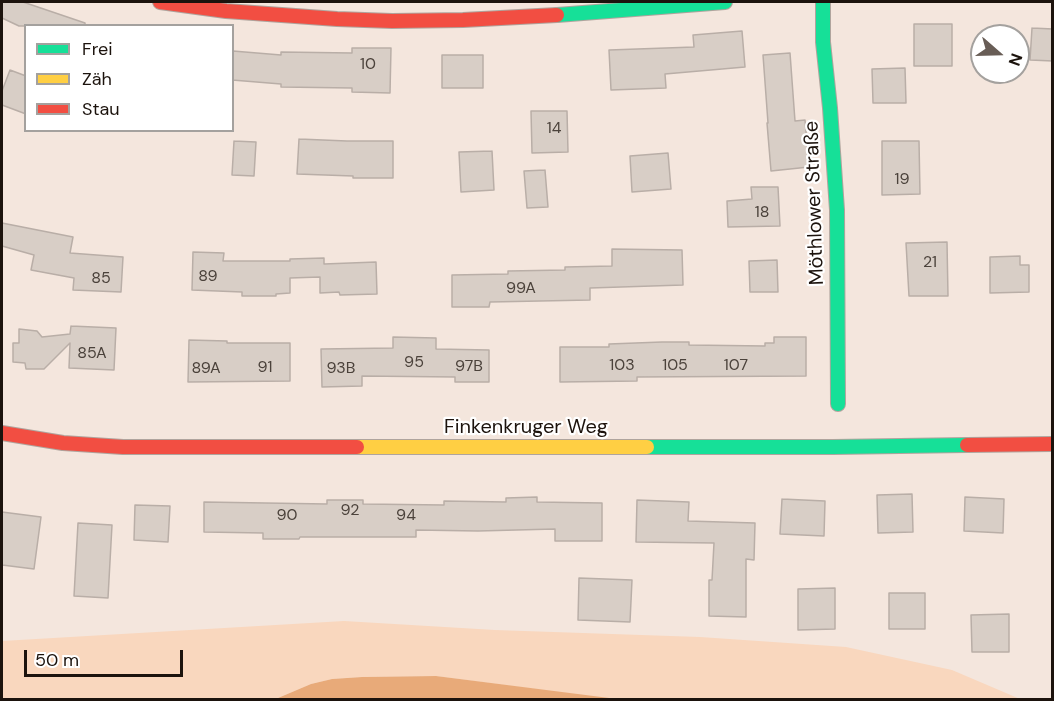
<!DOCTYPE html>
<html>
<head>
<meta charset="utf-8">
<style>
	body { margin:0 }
	#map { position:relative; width:1054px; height:701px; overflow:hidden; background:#f4e6dd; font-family:"DM Sans",sans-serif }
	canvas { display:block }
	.frame { position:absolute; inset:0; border:3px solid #1c130d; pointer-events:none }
	.legend { position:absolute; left:24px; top:24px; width:210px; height:108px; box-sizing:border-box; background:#fff; border:2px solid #a4a19e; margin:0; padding:8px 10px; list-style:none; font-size:18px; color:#1c130d }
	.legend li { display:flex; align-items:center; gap:12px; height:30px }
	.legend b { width:30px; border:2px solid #a4a19e }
	.north { position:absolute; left:970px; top:24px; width:60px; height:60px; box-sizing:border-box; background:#fff; border:2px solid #a4a19e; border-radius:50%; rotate:110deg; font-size:16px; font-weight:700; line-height:24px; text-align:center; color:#1c130d }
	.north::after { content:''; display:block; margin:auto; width:21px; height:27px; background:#685d56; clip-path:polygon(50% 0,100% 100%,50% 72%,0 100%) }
	.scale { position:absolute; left:24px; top:650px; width:159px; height:27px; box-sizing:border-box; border:3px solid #1c130d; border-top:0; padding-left:8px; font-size:18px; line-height:21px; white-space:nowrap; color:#1c130d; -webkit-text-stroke:4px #fff; paint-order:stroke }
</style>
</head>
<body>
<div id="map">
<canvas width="1054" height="701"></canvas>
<div class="frame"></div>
<ul class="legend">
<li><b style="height:8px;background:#16e098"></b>Frei</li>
<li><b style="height:8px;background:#ffcf43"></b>Zäh</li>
<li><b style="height:8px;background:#f24e42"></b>Stau</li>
</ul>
<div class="north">N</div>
<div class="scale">50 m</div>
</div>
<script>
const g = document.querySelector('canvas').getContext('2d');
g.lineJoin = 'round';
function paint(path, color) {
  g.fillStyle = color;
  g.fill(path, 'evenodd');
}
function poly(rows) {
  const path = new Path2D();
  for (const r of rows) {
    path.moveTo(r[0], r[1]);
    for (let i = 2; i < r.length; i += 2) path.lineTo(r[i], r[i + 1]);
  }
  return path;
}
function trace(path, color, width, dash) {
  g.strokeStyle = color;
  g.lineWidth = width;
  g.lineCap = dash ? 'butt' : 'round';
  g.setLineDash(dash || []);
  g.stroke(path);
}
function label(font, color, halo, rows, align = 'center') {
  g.font = font + ' "DM Sans",sans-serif';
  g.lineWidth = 4.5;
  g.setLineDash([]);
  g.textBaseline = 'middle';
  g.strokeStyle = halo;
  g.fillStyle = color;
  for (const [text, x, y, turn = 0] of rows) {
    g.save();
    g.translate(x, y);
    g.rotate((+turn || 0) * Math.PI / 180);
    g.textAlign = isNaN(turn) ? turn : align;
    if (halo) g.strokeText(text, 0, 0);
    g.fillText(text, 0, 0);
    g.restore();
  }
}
paint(poly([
	[344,621,495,630,700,637,846,647,952,670,1020,699,617,700,436,676,362,677,332,679,311,684,278,698,271,699,2,699,2,641]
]), '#f9d7be');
paint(poly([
	[436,676,617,699,243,699,278,698,311,684,332,679,362,677]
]), '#e8aa79');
const building = poly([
	[2,2,23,2,85,23,85,26,19,26,2,18,2,2],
	[914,24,952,24,952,66,914,66,914,24],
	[1032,28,1053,29,1053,61,1030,60,1032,28],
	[742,31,745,67,665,74,666,88,611,90,609,50,694,47,693,35,742,31],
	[352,48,391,48,390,93,352,92,352,88,281,87,281,84,232,80,233,51,281,55,281,52,352,53,352,48],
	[790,53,795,121,805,120,809,167,771,171,767,123,768,123,763,55,790,53],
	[442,55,483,55,483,88,442,88,442,55],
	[905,68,906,103,873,103,872,69,905,68],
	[10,70,26,76,26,114,2,105,2,91,10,70],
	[531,111,567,111,568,152,532,153,531,111],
	[299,139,347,141,393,141,393,178,353,178,353,176,297,174,299,139],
	[234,141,256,142,254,176,232,175,234,141],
	[882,141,919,141,920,194,882,195,882,141],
	[492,151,494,190,461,192,459,152,492,151],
	[668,153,671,189,632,192,630,156,668,153],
	[545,170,548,207,527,208,524,171,545,170],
	[751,187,778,187,780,226,728,227,727,201,752,199,751,187],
	[2,223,73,237,70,253,123,257,121,292,73,290,74,278,31,270,34,255,2,246,2,223],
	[947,242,948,296,909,296,906,243,947,242],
	[612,249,682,250,683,285,590,288,590,300,490,302,489,307,452,307,452,275,508,274,508,271,565,270,565,267,612,266,612,249],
	[193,252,224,253,223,261,290,261,290,259,324,258,324,264,376,262,377,294,340,295,339,292,320,293,320,277,290,278,290,293,276,294,276,296,242,296,242,292,192,290,193,252],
	[1020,256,1020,265,1029,265,1029,292,990,293,990,257,1020,256],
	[777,260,778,292,750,292,749,261,777,260],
	[71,326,116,328,114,370,69,368,70,343,44,369,26,369,25,363,13,362,13,343,19,343,19,329,37,331,42,337,70,334,71,326],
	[393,337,436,338,436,349,489,350,489,382,455,382,455,377,362,376,362,386,322,387,321,349,393,348,393,337],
	[774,337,806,337,806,376,637,377,637,381,560,382,560,347,609,347,609,344,662,342,689,342,689,345,765,346,765,343,774,343,774,337],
	[189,340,227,341,227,343,290,343,290,381,188,382,189,340],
	[912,494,913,532,878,533,877,495,912,494],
	[537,497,537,502,602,503,602,541,555,541,555,529,478,531,416,530,416,537,300,537,299,539,263,539,263,533,204,532,204,502,327,504,327,500,363,500,363,504,444,505,444,501,506,502,506,498,537,497],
	[965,497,1004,499,1003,533,964,531,965,497],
	[782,499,825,501,824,536,780,534,782,499],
	[637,500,689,502,688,521,755,523,754,560,746,559,746,617,709,616,709,580,712,580,714,543,636,542,637,500],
	[135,505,170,506,168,542,134,540,135,505],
	[2,512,41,517,34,569,2,565,2,512],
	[78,523,112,525,108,598,74,596,78,523],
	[579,578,632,580,630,622,578,620,579,578],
	[835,588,835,629,798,630,798,589,835,588],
	[889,593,925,593,925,629,889,629,889,593],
	[1009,614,1009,652,972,652,971,615,1009,614]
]);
paint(building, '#d8cec6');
trace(building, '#b9aea7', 1.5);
const fast = poly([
	[823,2,823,42,830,108,837,210,838,404],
	[557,15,725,2],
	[647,447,833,447,967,445]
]);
const slow = poly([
	[357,447,647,447]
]);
const jam = poly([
	[160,2,226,11,337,19,392,21,463,20,557,15],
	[2,433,63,443,123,447,357,447],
	[967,445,1052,444]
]);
trace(fast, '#afa49d', 16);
trace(slow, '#afa49d', 16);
trace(jam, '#afa49d', 16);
trace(fast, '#16e098', 14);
trace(slow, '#ffcf43', 14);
trace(jam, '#f24e42', 14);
label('16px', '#4b423b', null, [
	["10",368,65],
	["14",554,129],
	["19",902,180],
	["18",762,213],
	["21",930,263],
	["89",208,277],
	["85",101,279],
	["99A",521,289],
	["85A",92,354],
	["95",414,363],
	["103",622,366],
	["105",675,366],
	["107",736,366],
	["97B",469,367],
	["91",265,368],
	["89A",206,369],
	["93B",341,369],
	["92",350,511],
	["90",287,516],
	["94",406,516]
]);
label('20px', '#1c130d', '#fff', [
	["Möthlower Straße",815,203,-92],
	["Finkenkruger Weg",526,428]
]);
</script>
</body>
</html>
